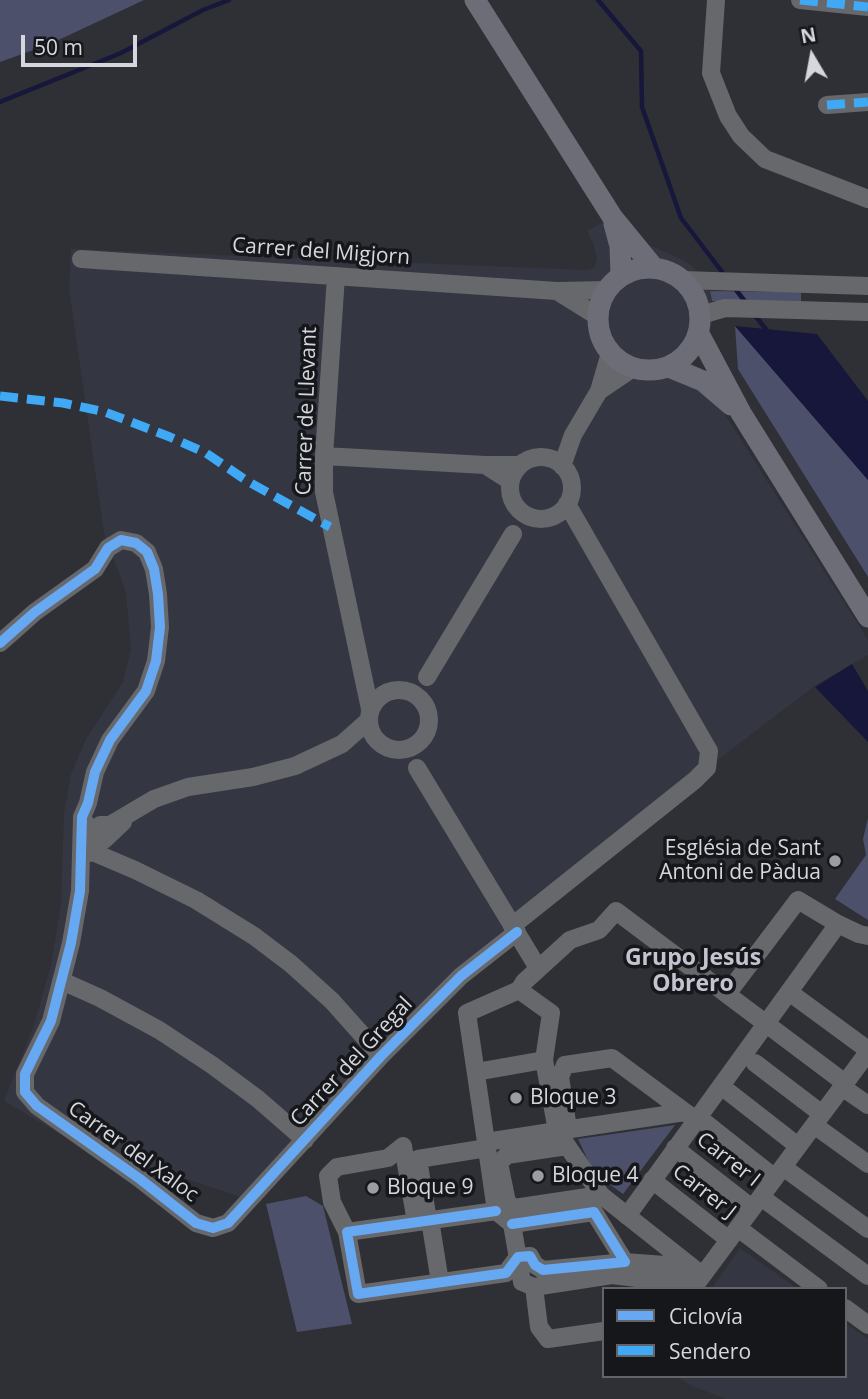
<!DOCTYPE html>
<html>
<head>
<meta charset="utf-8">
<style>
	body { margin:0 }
	#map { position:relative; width:868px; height:1399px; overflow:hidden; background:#2f3035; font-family:"Open Sans",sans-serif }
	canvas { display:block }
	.legend { position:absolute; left:602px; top:1287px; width:245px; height:91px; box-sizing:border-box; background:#16171b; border:2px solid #636469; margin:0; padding:9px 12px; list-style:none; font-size:21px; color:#d6d7dd }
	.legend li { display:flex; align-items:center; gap:14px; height:35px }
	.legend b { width:35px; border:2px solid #636469 }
	.north { position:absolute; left:777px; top:21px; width:70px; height:70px; -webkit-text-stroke:5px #16171b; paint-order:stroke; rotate:350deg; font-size:19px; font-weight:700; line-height:28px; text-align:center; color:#d6d7dd }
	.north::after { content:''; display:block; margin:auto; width:24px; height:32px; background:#d6d7dd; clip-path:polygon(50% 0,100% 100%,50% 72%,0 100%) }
	.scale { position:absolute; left:21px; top:35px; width:116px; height:32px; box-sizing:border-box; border:4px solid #d6d7dd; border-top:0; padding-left:9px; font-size:21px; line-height:24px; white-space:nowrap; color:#d6d7dd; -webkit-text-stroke:5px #16171b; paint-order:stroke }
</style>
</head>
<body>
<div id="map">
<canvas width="868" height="1399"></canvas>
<ul class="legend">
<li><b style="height:9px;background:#66a8f1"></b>Ciclovía</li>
<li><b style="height:9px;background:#3fa9f5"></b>Sendero</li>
</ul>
<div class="north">N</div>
<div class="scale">50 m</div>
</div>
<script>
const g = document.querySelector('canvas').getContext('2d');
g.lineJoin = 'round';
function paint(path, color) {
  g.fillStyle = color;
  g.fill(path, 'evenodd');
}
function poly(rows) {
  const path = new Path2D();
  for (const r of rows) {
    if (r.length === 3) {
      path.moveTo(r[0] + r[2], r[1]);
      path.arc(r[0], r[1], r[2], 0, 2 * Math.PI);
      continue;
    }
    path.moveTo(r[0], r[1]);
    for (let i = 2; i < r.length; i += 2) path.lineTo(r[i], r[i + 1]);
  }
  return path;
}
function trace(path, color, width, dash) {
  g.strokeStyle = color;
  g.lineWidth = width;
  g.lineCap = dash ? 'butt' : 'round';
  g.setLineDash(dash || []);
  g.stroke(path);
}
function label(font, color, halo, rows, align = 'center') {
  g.font = font + ' "Open Sans",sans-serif';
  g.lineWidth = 7;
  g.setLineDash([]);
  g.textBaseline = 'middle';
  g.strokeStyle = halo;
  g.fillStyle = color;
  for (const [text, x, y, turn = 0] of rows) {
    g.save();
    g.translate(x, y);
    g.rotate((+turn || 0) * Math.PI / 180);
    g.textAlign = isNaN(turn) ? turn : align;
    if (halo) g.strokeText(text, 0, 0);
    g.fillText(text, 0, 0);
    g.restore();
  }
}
paint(poly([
	[619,213,640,241,683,260,692,266,706,283,710,293,713,320,707,341,691,361,868,640,868,655,816,685,698,775,526,915,335,1107,259,1203,72,1141,4,1101,34,1025,51,965,61,904,64,813,71,774,86,739,123,682,131,648,126,594,120,574,106,544,101,512,69,288,71,249,587,270,594,268,597,259,594,245,587,231],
	[740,1248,798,1289,711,1289],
	[845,1323,868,1339,868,1399,726,1399,692,1386,677,1376,845,1376]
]), '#343642');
paint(poly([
	[0,0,144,0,50,44,0,62],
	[710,291,801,292,801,303,712,301],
	[735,326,868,480,868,577,738,369],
	[868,818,868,920,835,899,866,855,863,839],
	[675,1125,623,1194,594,1173,578,1139],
	[306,1196,323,1206,352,1324,297,1332,266,1204]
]), '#4c506a');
paint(poly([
	[735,326,817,334,868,401,868,480],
	[852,664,868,691,868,742,815,687]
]), '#16173a');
trace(poly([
	[598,0,641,51,642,107,681,218,726,277],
	[0,102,121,53,203,10,229,0],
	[733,286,747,304],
	[754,314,768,332]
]), '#16173a', 4.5);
trace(poly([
	[716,0,711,73,728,116,741,136,765,159,868,199],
	[800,0,868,7],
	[827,105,868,102],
	[81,259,557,291,606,290],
	[336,276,324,456,324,492,370,709],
	[683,280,868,286],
	[557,291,597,316],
	[701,315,725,308,868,312],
	[599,391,633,368],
	[324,456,485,465],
	[541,488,31],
	[562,466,573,435,599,391,610,353],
	[510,481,485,465,519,465],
	[0,643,35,612,95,569,108,548,121,540,136,543,147,552,154,569,158,594,160,627,156,661,146,691,110,740,95,772,88,803,82,817,80,891,71,943,51,1021,25,1074,25,1092,37,1106,140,1179,196,1223,213,1228,228,1223,381,1056,461,976,517,932],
	[427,677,513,534],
	[399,720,30],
	[417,768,538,968],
	[82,817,93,836,104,840,123,822],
	[100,825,110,825,154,799,188,787,253,777,295,766,342,744,368,721],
	[81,852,95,853,135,870,196,900,254,936,291,964,332,1001,381,1056],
	[512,926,695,780,707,768,709,751,567,504],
	[62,981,100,998,159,1030,212,1065,258,1099,305,1140],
	[519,990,551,1013,544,1060,557,1131,601,1195,702,1275],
	[789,992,868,1050],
	[727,994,798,900,838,924,859,934,868,936],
	[755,1063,822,1114],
	[476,1072,544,1060],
	[721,1086,798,1146],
	[842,1087,868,1105],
	[685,1112,571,1129,567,1122,560,1077,565,1065,612,1058,685,1112,696,1120],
	[698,1117,775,1178],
	[814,1125,868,1164],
	[557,1131,486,1142,467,1013,519,990,524,982,570,940,599,930,616,911,845,1083],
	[486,1142,496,1211,512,1224,522,1282,534,1287,612,1275,695,1285],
	[567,1146,507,1155,499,1163,507,1202,514,1208,601,1195],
	[675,1148,752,1208],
	[783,1167,868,1229],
	[652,1180,729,1240],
	[761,1197,868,1276],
	[496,1211,347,1232,358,1294,506,1273,518,1257,530,1256,535,1265,543,1270,625,1262,594,1212,512,1224],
	[627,1216,838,924],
	[428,1220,418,1159,487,1148],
	[430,1220,440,1282],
	[738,1228,819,1289],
	[347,1232,332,1202,328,1176,337,1167,388,1158,403,1146,416,1222],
	[625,1262,691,1267],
	[697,1283,868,1052],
	[534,1287,539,1327,548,1339,604,1331],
	[845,1308,868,1325]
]), '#67686c', 18);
trace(poly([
	[475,0,613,218,653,267],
	[614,224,620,246,621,275],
	[649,319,51],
	[699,334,741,413,868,617],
	[669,367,703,381,731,405]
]), '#6c6d76', 21);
trace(poly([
	[800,0,868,7],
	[827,105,868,102],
	[0,396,63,403,105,412,170,437,206,453,247,481,330,527]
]), '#3fa9f5', 9, [18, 9]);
trace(poly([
	[0,643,35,612,95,569,108,548,121,540,136,543,147,552,154,569,158,594,160,627,156,661,146,691,110,740,95,772,88,803,82,817,80,891,71,943,51,1021,25,1074,25,1092,37,1106,140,1179,196,1223,213,1228,228,1223,381,1056,461,976,517,932],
	[496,1211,347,1232,358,1294,506,1273,518,1257,530,1256,535,1265,543,1270,625,1262,594,1212,512,1224]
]), '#66a8f1', 10);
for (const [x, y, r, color] of [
	[835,861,7,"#9c9da2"],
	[516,1098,7,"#9c9da2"],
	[538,1176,7,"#9c9da2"],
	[373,1188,7,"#9c9da2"]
]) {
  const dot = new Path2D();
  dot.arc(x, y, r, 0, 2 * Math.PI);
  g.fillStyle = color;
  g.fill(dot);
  trace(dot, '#16171b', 2.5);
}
label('21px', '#d6d7dd', '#16171b', [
	["Carrer del Migjorn",321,252,4],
	["Carrer de Llevant",307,411,-88],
	["Carrer del Gregal",352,1062,-47],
	["Carrer del Xaloc",133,1152,36],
	["Carrer I",728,1160,38],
	["Carrer J",704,1192,38]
]);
label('21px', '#d6d7dd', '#16171b', [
	["Església de Sant",821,849,"right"],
	["Antoni de Pàdua",821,873,"right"],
	["Bloque 3",530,1098],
	["Bloque 4",552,1176],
	["Bloque 9",387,1188]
], 'left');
label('bold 23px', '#c2c4cf', '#16171b', [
	["Grupo Jesús",693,958],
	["Obrero",693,984]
]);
</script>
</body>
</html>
